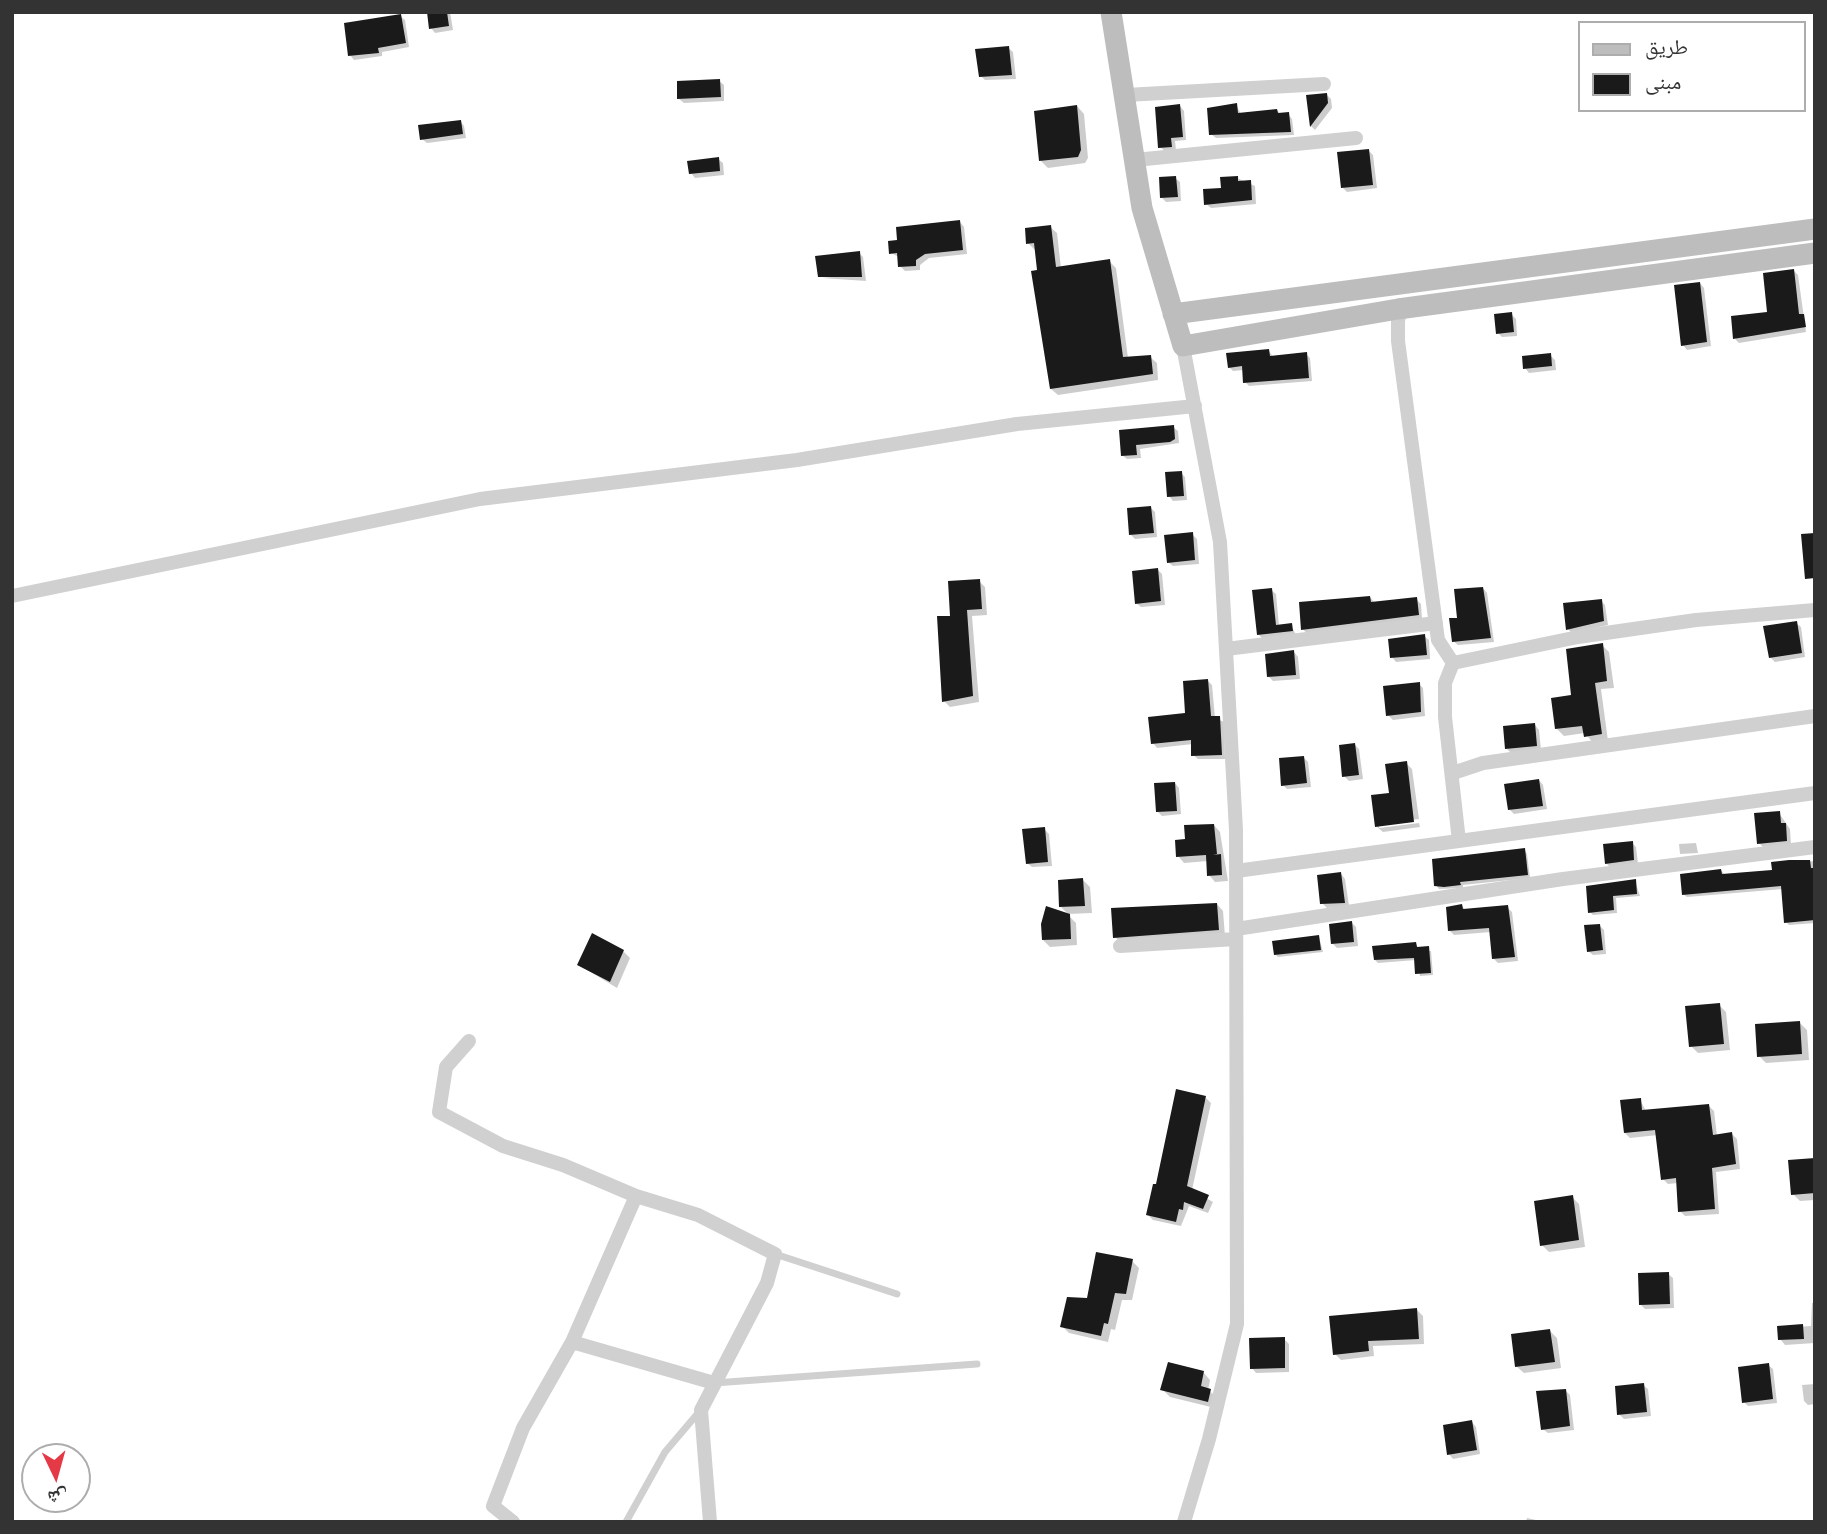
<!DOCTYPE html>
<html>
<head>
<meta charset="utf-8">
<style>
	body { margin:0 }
	#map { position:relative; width:1827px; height:1534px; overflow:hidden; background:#fff; font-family:"Roboto Condensed","Noto Naskh Arabic",sans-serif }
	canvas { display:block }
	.frame { position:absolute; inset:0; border:14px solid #333; pointer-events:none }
	.legend { position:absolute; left:1578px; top:21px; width:228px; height:91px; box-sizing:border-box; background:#fff; border:2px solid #adadad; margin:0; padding:9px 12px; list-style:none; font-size:21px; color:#333 }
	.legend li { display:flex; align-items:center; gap:14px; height:35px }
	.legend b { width:35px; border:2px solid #adadad }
	.north { position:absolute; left:21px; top:1443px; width:70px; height:70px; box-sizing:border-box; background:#fff; border:2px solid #adadad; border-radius:50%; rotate:175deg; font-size:19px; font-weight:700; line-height:28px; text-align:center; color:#333 }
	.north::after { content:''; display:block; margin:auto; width:24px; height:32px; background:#e63946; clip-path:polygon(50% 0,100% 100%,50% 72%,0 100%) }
</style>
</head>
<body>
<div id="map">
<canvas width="1827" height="1534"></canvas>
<div class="frame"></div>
<ul class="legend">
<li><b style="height:9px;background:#bdbdbd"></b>طريق</li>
<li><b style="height:19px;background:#1a1a1a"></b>مبنى</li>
</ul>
<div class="north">ش</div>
</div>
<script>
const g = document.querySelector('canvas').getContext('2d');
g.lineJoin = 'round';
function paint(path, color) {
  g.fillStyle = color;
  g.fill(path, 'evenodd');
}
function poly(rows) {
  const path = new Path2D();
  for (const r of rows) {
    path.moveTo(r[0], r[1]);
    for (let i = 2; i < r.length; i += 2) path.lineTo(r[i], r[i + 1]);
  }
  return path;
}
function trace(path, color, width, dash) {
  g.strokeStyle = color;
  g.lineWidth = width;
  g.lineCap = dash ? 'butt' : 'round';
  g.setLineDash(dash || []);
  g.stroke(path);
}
paint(poly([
	[429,12,450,12,453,30,435,33,431,28],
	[400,16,405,20,409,47,382,52,382,56,354,60,350,55],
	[1008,48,1013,52,1016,79,985,80,981,76],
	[719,81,724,85,724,101,684,103,679,99],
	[1327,95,1331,99,1332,108,1315,130,1311,126,1308,96],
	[1236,105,1241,114,1277,110,1281,115,1288,114,1292,119,1294,135,1216,138,1211,134],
	[1077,106,1084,114,1088,158,1085,163,1048,168,1041,161],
	[1180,106,1184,111,1186,140,1175,141,1176,150,1165,151,1160,147],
	[460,121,464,126,466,138,427,143,422,139],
	[1368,150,1373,155,1377,188,1347,192,1343,188],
	[718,159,723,163,724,175,695,178,691,173],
	[1175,178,1180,182,1181,201,1166,202,1162,198],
	[1237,178,1255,186,1256,204,1211,208,1206,204],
	[960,222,964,227,967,254,929,258,920,265,920,270,905,271,900,266,899,257,891,253],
	[1050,227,1057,233,1061,268,1109,261,1116,268,1128,358,1150,357,1157,363,1158,380,1058,395,1051,389,1039,271,1035,250,1028,243],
	[859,253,863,257,866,281,822,278,850,275,850,272,819,276,817,257],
	[1794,271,1798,275,1806,332,1739,343,1735,339,1769,314],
	[1700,283,1704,288,1711,346,1687,350,1683,345],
	[1511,314,1516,319,1517,336,1502,337,1498,333],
	[1269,351,1273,357,1306,354,1310,358,1312,381,1249,386,1245,382,1244,370,1233,371,1229,367],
	[1550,355,1555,360,1556,370,1529,373,1525,368],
	[1173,427,1178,431,1179,443,1140,449,1141,458,1127,459,1122,455,1121,431],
	[1181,473,1185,477,1187,500,1173,501,1169,496],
	[1150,507,1155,512,1157,537,1135,539,1131,535],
	[1192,534,1197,539,1199,564,1173,566,1168,562],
	[1158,570,1162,574,1165,605,1141,607,1136,603],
	[979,581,985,587,987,615,972,616,979,702,950,707,944,701,952,617],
	[1483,588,1487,593,1494,642,1458,645,1453,641,1459,619],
	[1271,590,1276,594,1279,626,1291,625,1296,635,1263,639,1259,635],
	[1370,597,1374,602,1416,599,1421,604,1422,619,1307,634,1303,629],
	[1601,601,1605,605,1608,625,1572,633,1568,629],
	[1796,623,1801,627,1805,657,1775,662,1770,657],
	[1424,636,1429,640,1430,659,1396,662,1392,657],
	[1602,645,1609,652,1614,688,1601,689,1608,741,1593,743,1585,733,1564,736,1557,729],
	[1294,652,1298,657,1300,679,1273,681,1269,677],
	[1208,681,1212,685,1215,718,1224,722,1225,759,1198,759,1193,755,1193,744,1157,748,1153,743,1187,715],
	[1419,684,1423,688,1425,716,1393,720,1388,715],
	[1535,725,1539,730,1541,750,1511,753,1507,749],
	[1355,745,1359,749,1363,779,1349,781,1344,776],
	[1304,758,1308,762,1311,787,1287,789,1283,785],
	[1406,763,1412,769,1419,819,1379,824,1379,828,1419,823,1420,827,1383,832,1376,826],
	[1539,780,1543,785,1547,809,1514,814,1510,810],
	[1175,783,1179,788,1181,814,1162,816,1157,811],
	[1779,813,1790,829,1791,845,1763,847,1759,843],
	[1214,825,1220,832,1228,881,1215,882,1209,875,1208,861,1184,863,1178,856,1187,841],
	[1044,829,1049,834,1052,866,1032,867,1027,863],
	[1632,843,1636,847,1638,864,1611,868,1606,863],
	[1696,843,1698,853,1680,854,1679,844],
	[1524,850,1527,854,1530,878,1463,885,1463,888,1439,889,1436,885],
	[1815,861,1815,923,1789,925,1786,922,1783,889,1687,897,1683,894,1721,870,1724,874,1774,872,1773,864],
	[1341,874,1345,879,1349,906,1327,908,1322,903],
	[1083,880,1090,887,1092,913,1068,914,1061,907],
	[1635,881,1640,896,1616,898,1617,913,1593,915,1590,912,1588,888],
	[1217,904,1223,911,1225,936,1121,943,1115,937],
	[1462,906,1466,911,1507,907,1512,912,1518,961,1498,963,1493,958,1491,932,1454,935,1450,931],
	[1069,916,1076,923,1077,945,1050,947,1043,940],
	[1352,923,1356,927,1358,946,1337,948,1333,944],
	[1600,926,1604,930,1606,954,1593,955,1588,951],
	[1319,937,1323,952,1278,957,1275,954],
	[1416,944,1419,949,1431,951,1433,975,1420,976,1416,960,1378,963,1375,960],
	[623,951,630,958,617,988,579,965],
	[1719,1005,1726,1012,1730,1050,1698,1053,1691,1046],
	[1800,1023,1807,1030,1809,1060,1766,1063,1759,1056],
	[1206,1098,1211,1103,1192,1190,1213,1202,1208,1213,1189,1206,1181,1226,1153,1220,1148,1215,1158,1186],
	[1640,1100,1646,1111,1709,1106,1714,1111,1717,1136,1732,1134,1737,1139,1740,1169,1716,1172,1719,1214,1685,1216,1680,1211,1678,1183,1668,1184,1663,1179,1658,1135,1630,1138,1625,1133],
	[1815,1159,1815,1200,1800,1201,1793,1194],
	[1572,1197,1579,1204,1585,1247,1549,1252,1542,1245],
	[1132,1261,1139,1268,1132,1300,1122,1300,1115,1330,1111,1329,1108,1342,1069,1333,1062,1326],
	[1668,1274,1673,1278,1674,1308,1645,1309,1641,1305],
	[1812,1303,1815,1303,1815,1343,1785,1345,1780,1339,1779,1328,1811,1326],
	[1417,1310,1423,1316,1424,1344,1373,1346,1374,1356,1341,1360,1335,1354],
	[1550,1331,1557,1338,1561,1368,1524,1373,1516,1366],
	[1284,1339,1289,1344,1289,1372,1256,1373,1252,1368],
	[1768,1365,1773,1369,1777,1403,1748,1406,1744,1402],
	[1203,1372,1210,1380,1208,1390,1218,1398,1215,1408,1170,1397,1162,1389],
	[1815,1384,1815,1404,1808,1405,1804,1401,1802,1385],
	[1643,1385,1648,1389,1651,1416,1624,1419,1619,1414],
	[1565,1390,1570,1395,1574,1430,1548,1433,1543,1429],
	[1472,1422,1476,1427,1480,1454,1453,1459,1449,1454],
	[1527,1518,1545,1522,1526,1522]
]), '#0003');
paint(poly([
	[427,12,447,12,449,26,429,29],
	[401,14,406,43,378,48,379,53,348,56,344,23],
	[1009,46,1012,75,979,77,975,49],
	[720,79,721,97,677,99,677,81],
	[1327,93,1328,103,1310,127,1306,95],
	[1237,103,1238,113,1277,109,1278,113,1289,112,1291,132,1209,135,1207,108],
	[1180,104,1183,137,1171,138,1172,147,1158,148,1155,107],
	[1077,105,1081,150,1078,157,1039,161,1034,111],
	[461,120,463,134,420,140,418,125],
	[1369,149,1373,185,1341,188,1337,152],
	[719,157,720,171,689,174,687,161],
	[1176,176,1178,197,1160,198,1159,177],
	[1238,176,1238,181,1251,180,1252,200,1204,205,1203,189,1221,188,1220,177],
	[960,220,963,250,925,254,916,260,916,266,898,267,897,253,889,254,888,241,897,240,896,227],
	[1051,225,1056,267,1110,259,1123,357,1151,355,1153,374,1050,389,1031,271,1037,270,1034,243,1026,244,1025,228],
	[860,251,862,277,818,277,815,256],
	[1794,269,1799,314,1804,314,1806,327,1733,339,1731,316,1767,312,1763,273],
	[1700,282,1707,342,1681,346,1674,285],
	[1512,312,1514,332,1496,334,1494,314],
	[1269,349,1270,356,1307,352,1309,378,1243,383,1242,366,1228,368,1226,353],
	[1551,353,1552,366,1523,369,1522,356],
	[1174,425,1175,439,1170,442,1136,445,1137,455,1121,456,1119,430],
	[1182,471,1184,496,1167,497,1165,472],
	[1151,506,1154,533,1129,535,1127,508],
	[1193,532,1195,560,1167,563,1164,535],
	[1815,533,1815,578,1805,579,1801,534],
	[1158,568,1161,601,1135,604,1132,571],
	[980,579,982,609,967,610,973,696,942,702,937,616,950,616,948,581],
	[1483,587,1491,638,1452,642,1449,618,1457,618,1454,589],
	[1272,588,1276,625,1292,623,1293,631,1257,635,1252,590],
	[1370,596,1371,602,1417,597,1419,615,1301,630,1299,602],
	[1602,599,1604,621,1566,630,1563,603],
	[1797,621,1802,653,1769,658,1763,626],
	[1425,634,1427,655,1390,658,1388,639],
	[1603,643,1607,681,1595,683,1602,734,1584,737,1582,726,1555,729,1551,698,1571,695,1566,649],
	[1294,650,1296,675,1267,677,1265,654],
	[1208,679,1211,716,1220,716,1222,755,1191,756,1191,740,1151,744,1148,717,1185,713,1183,681],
	[1420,682,1421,712,1386,716,1383,686],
	[1535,723,1537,746,1505,749,1503,726],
	[1355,743,1359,775,1342,777,1339,745],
	[1304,756,1307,783,1281,786,1279,758],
	[1407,761,1414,822,1375,827,1371,795,1389,793,1385,764],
	[1539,779,1543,806,1508,810,1504,784],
	[1175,782,1177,811,1156,812,1154,783],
	[1780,811,1781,823,1786,823,1787,841,1757,844,1754,813],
	[1214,824,1217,854,1213,855,1221,854,1222,875,1207,876,1206,855,1176,857,1175,840,1185,839,1184,825],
	[1045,827,1048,862,1026,864,1022,829],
	[1633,841,1634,860,1605,864,1603,844],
	[1525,848,1528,875,1460,882,1461,885,1444,887,1434,886,1432,859],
	[1789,860,1810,860,1811,868,1815,868,1815,920,1784,923,1781,886,1682,895,1680,874,1721,869,1722,874,1772,870,1771,862],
	[1341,872,1345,903,1320,904,1317,875],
	[1083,878,1085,906,1059,907,1058,880],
	[1636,879,1637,894,1613,896,1614,910,1588,913,1586,886],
	[1217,903,1219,930,1113,938,1111,908],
	[1462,904,1463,909,1508,905,1515,957,1492,959,1489,928,1448,931,1446,907],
	[1046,906,1070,914,1071,939,1042,940,1041,924],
	[1352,921,1354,942,1331,944,1329,924],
	[1600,924,1603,950,1587,952,1584,925],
	[592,933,624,950,610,982,577,965],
	[1319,935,1321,950,1274,955,1272,941],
	[1416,942,1417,947,1429,946,1431,973,1415,974,1414,958,1374,960,1372,946],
	[1720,1003,1724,1044,1689,1047,1685,1006],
	[1800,1021,1802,1054,1757,1057,1755,1024],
	[1176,1089,1206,1096,1187,1186,1209,1195,1203,1209,1184,1202,1183,1210,1179,1209,1176,1222,1146,1215,1153,1184,1156,1184],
	[1641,1098,1642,1110,1709,1104,1713,1135,1732,1132,1736,1164,1712,1168,1715,1209,1678,1212,1676,1178,1661,1180,1655,1130,1624,1133,1620,1100],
	[1815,1158,1815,1193,1791,1195,1788,1160],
	[1573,1195,1579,1240,1540,1246,1534,1201],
	[1096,1252,1133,1259,1126,1294,1115,1293,1108,1324,1104,1323,1101,1336,1060,1327,1067,1297,1087,1298],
	[1669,1272,1670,1304,1639,1305,1638,1273],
	[1417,1308,1419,1339,1368,1341,1369,1351,1333,1355,1329,1316],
	[1803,1324,1804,1339,1778,1340,1777,1326],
	[1550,1329,1555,1362,1515,1367,1511,1334],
	[1285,1337,1285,1368,1250,1369,1249,1338],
	[1168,1362,1204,1371,1201,1386,1211,1389,1208,1402,1160,1390],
	[1769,1363,1773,1399,1742,1403,1738,1367],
	[1644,1383,1647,1412,1617,1415,1615,1386],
	[1566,1389,1570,1426,1541,1430,1536,1391],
	[1472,1420,1477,1450,1447,1455,1443,1425]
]), '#1a1a1a');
trace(poly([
	[775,1254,897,1294],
	[714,1383,977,1364],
	[626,1522,665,1452,699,1412]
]), '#d0d0d0', 7);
trace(poly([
	[1126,95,1324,84],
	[1135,160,1356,138],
	[1402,308,1398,320,1398,341,1438,640,1453,663],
	[1183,346,1220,542,1236,830,1237,1324,1209,1439,1184,1522],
	[12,596,480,499,797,460,1017,424,1195,406],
	[1226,649,1436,623],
	[1453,773,1483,763,1815,716],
	[1459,841,1445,717,1445,683,1453,663,1578,637,1696,620,1815,610],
	[1236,871,1815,793],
	[1236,929,1563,879,1815,847],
	[1120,946,1236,939],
	[469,1041,446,1067,439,1112,503,1146,563,1165,636,1196,572,1342,523,1428,493,1506,513,1522],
	[636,1196,698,1215,775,1254,767,1283,701,1410,710,1522],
	[572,1342,714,1383]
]), '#d0d0d0', 14);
trace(poly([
	[1111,12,1142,208,1183,346,1398,309,1815,253],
	[1173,314,1815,229]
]), '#bdbdbd', 21);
</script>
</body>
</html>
